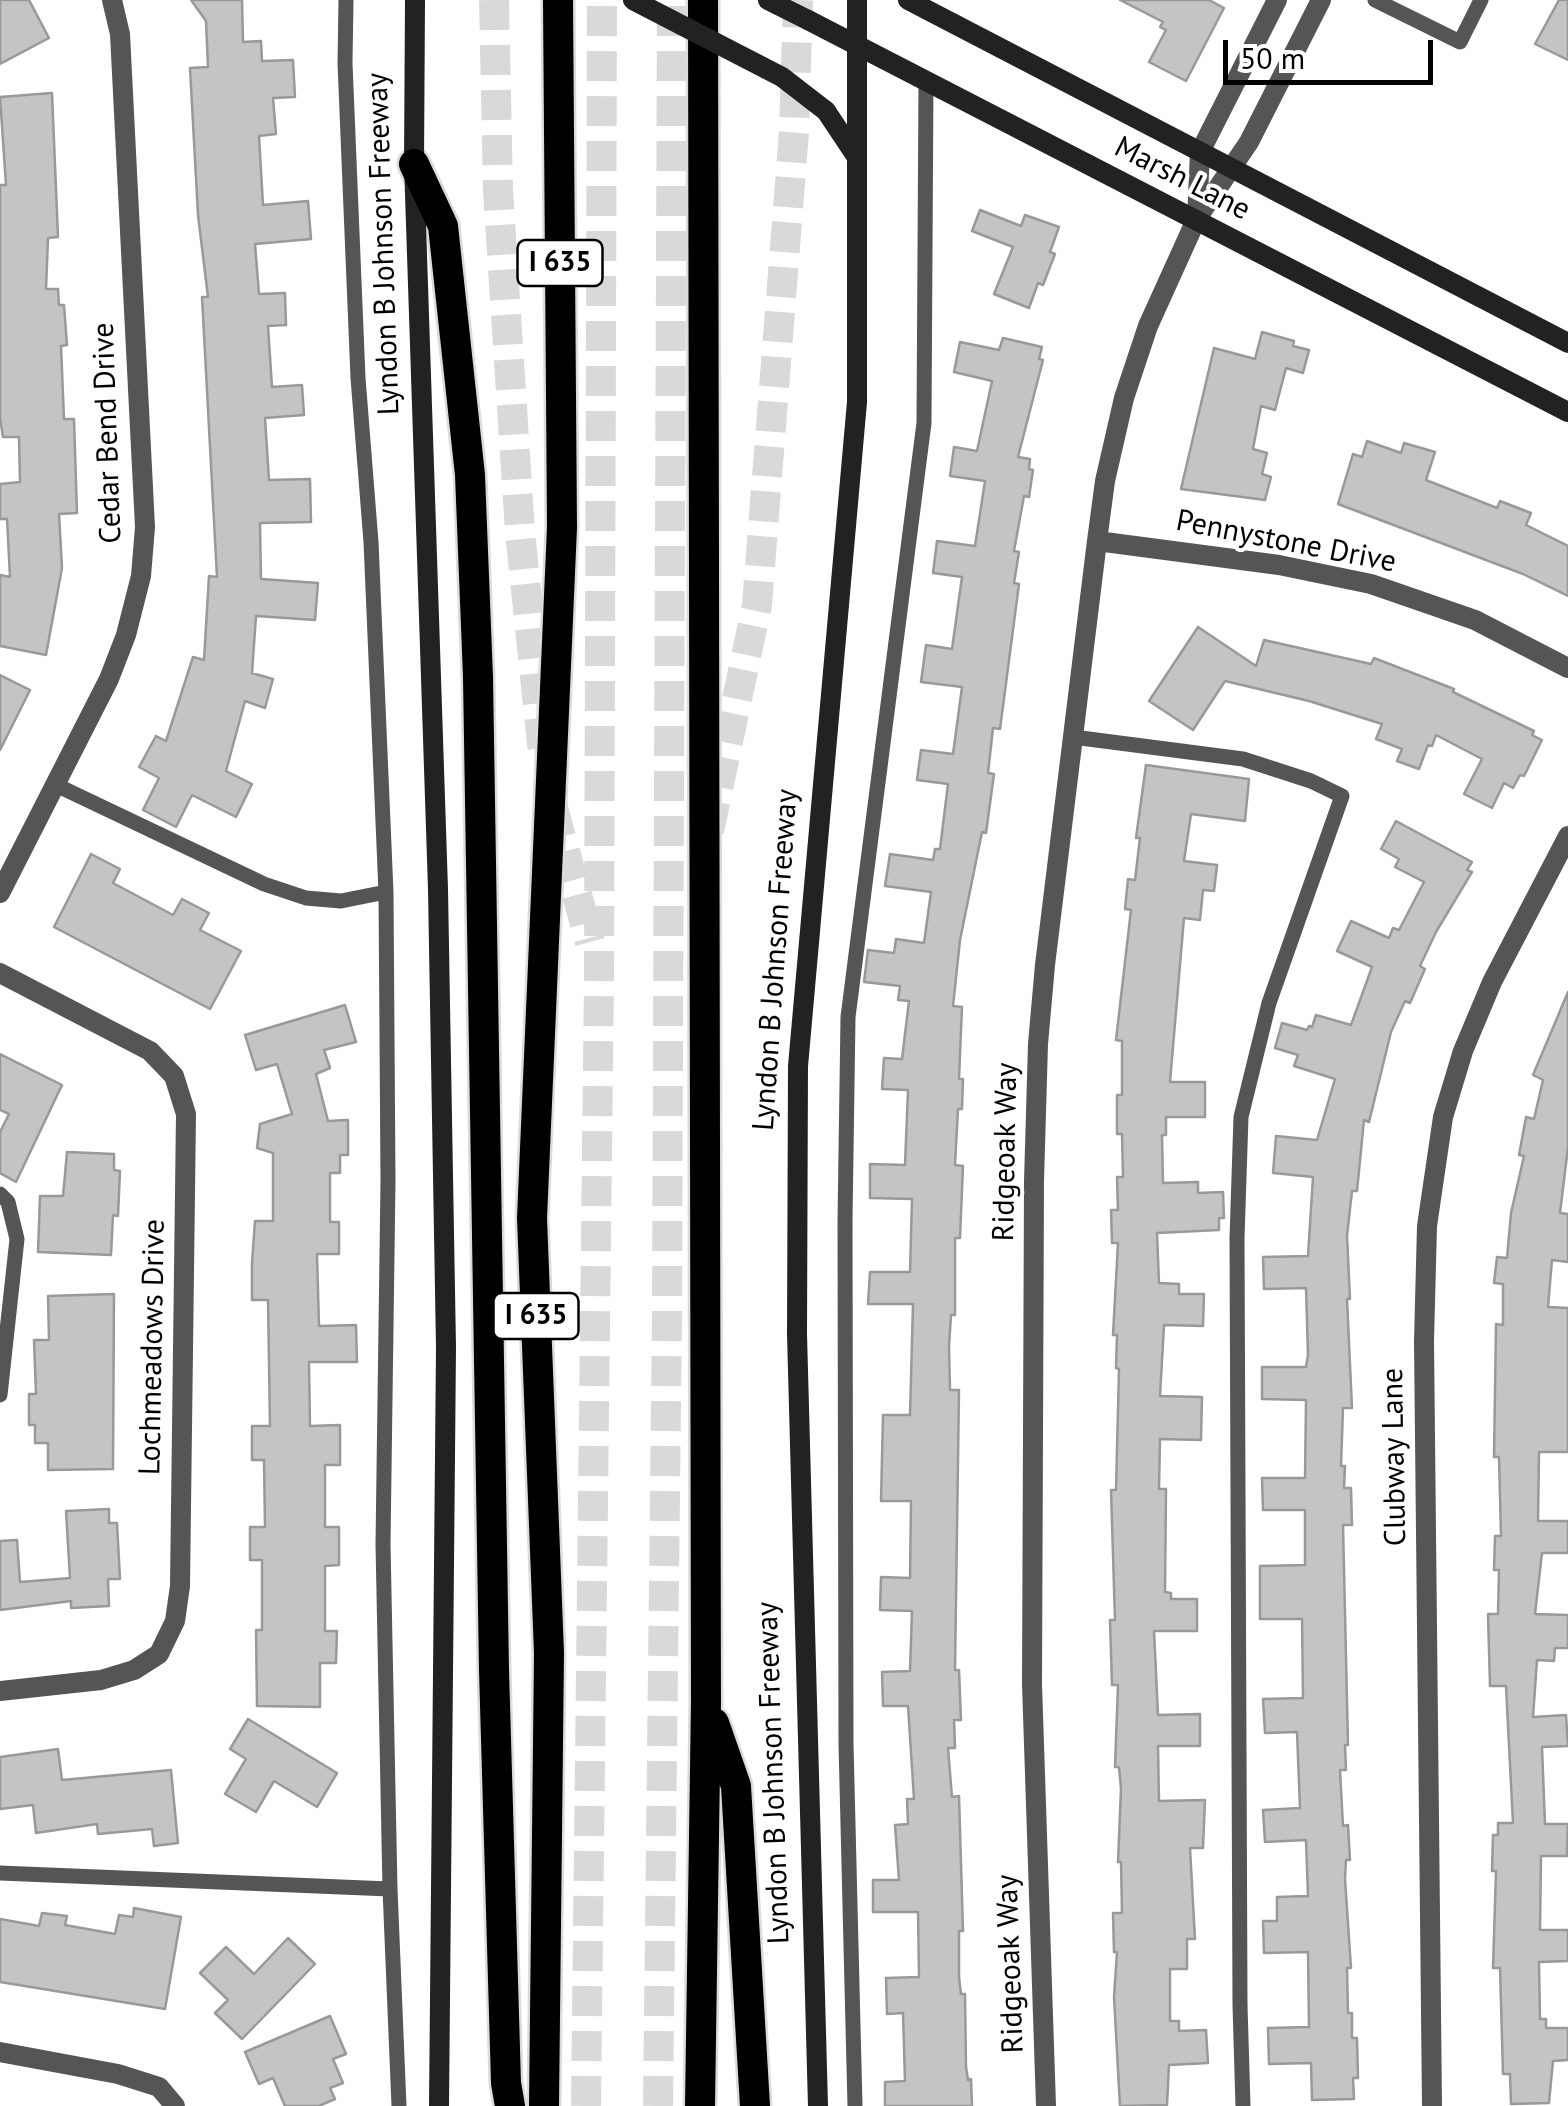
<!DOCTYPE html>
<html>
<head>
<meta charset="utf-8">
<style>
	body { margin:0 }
	#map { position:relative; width:1568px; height:2106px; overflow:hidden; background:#fff; font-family:"PT Sans",sans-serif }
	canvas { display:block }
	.scale { position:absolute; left:1223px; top:40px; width:210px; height:45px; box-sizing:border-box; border:5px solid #000; border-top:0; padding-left:12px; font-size:30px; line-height:35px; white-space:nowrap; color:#000; -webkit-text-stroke:8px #fff; paint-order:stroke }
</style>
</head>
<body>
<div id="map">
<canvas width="1568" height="2106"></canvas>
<div class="scale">50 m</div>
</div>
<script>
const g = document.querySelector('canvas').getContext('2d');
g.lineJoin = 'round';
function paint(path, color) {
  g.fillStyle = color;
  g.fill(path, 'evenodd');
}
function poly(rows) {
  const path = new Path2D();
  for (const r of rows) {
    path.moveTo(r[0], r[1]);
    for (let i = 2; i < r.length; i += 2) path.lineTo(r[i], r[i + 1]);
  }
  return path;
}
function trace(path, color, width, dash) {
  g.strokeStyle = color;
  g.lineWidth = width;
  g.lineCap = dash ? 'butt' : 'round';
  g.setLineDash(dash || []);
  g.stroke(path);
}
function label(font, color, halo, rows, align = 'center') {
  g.font = font + ' "PT Sans",sans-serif';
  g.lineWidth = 8;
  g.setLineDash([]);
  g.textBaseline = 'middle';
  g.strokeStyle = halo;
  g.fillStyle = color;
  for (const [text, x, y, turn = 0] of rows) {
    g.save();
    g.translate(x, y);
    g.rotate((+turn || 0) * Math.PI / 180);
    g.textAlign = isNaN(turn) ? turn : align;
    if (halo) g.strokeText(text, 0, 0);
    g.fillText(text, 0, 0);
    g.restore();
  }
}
const building = poly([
	[0,0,29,0,49,38,0,64,0,0],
	[191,0,242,0,243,42,261,41,262,61,293,60,295,97,273,98,276,134,259,136,263,205,308,201,311,239,255,244,259,294,285,293,286,325,268,326,272,387,302,385,304,415,265,418,269,480,310,479,311,522,260,523,261,579,318,583,315,620,256,616,252,673,273,679,265,708,245,701,226,771,252,784,236,817,192,795,176,827,143,810,159,778,139,767,156,736,166,741,193,657,204,660,209,576,217,577,202,297,208,297,198,215,190,68,208,67,206,21,191,0],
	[1120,0,1209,0,1224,8,1186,81,1149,62,1166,30,1160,27,1163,22,1120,0],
	[1559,0,1568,0,1568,60,1535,44,1559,0],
	[52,93,58,237,48,238,46,289,58,289,59,305,64,305,67,345,61,346,64,419,74,419,77,513,59,514,62,568,46,655,0,646,0,575,10,577,7,519,0,519,0,484,20,482,19,437,3,437,0,418,0,185,6,185,0,97,52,93],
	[980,210,1021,226,1025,215,1059,227,1050,252,1055,254,1043,285,1038,283,1029,308,994,294,1013,247,972,231,980,210],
	[1262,332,1294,341,1293,346,1309,350,1303,373,1286,368,1275,410,1261,406,1253,449,1267,453,1262,474,1271,477,1265,500,1181,489,1214,348,1255,359,1262,332],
	[1003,338,1042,347,1039,359,1043,360,1018,457,1030,459,1029,469,1033,470,1029,497,1024,496,1014,551,1019,552,1014,583,1019,584,1000,729,993,728,988,773,994,774,986,833,982,832,960,940,953,1006,962,1007,959,1079,963,1079,962,1109,958,1109,955,1165,963,1166,960,1238,955,1238,955,1315,951,1315,949,1347,950,1390,959,1390,955,1670,959,1670,961,1720,954,1720,955,1748,948,1748,952,1797,959,1796,963,1931,959,1931,959,1977,961,1994,965,1994,966,2067,968,2080,971,2079,972,2106,885,2106,885,2082,905,2081,903,2013,887,2014,886,1978,919,1977,918,1912,873,1912,873,1880,899,1880,895,1825,908,1824,907,1799,914,1799,908,1706,883,1706,882,1672,910,1671,912,1611,880,1610,881,1577,910,1578,911,1501,881,1501,883,1415,910,1415,913,1304,868,1304,870,1272,910,1272,912,1199,870,1198,870,1164,905,1165,908,1090,882,1089,884,1058,902,1059,909,1001,898,1000,900,986,864,982,868,950,894,953,896,939,924,943,931,892,885,886,890,854,933,860,935,849,940,849,948,784,917,780,921,750,953,754,962,687,921,682,926,645,952,649,962,577,933,573,937,541,975,546,985,481,950,476,954,447,977,451,992,381,954,372,960,342,999,350,1003,338],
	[1367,441,1401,453,1404,443,1435,452,1426,480,1497,508,1500,501,1531,513,1526,525,1568,546,1568,596,1523,574,1338,504,1353,454,1362,457,1367,441],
	[1198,627,1256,666,1264,640,1371,664,1374,658,1454,689,1453,692,1534,731,1532,735,1542,740,1524,776,1520,775,1513,788,1504,783,1492,808,1464,794,1482,759,1436,735,1432,746,1428,745,1419,769,1397,761,1402,749,1376,739,1382,724,1309,701,1225,681,1193,730,1149,701,1198,627],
	[0,675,30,690,0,750,0,675],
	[1146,765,1249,779,1245,821,1191,814,1184,861,1217,865,1214,891,1203,890,1200,920,1184,918,1170,1082,1205,1082,1205,1117,1166,1117,1166,1135,1162,1135,1163,1183,1198,1182,1198,1193,1223,1192,1224,1218,1219,1218,1219,1230,1157,1233,1159,1283,1179,1284,1179,1294,1204,1294,1203,1326,1164,1325,1160,1396,1202,1397,1201,1440,1160,1439,1159,1489,1166,1489,1165,1592,1171,1593,1171,1599,1197,1599,1197,1631,1154,1631,1158,1715,1200,1714,1200,1746,1158,1746,1159,1801,1205,1800,1203,1848,1190,1848,1195,1939,1187,1939,1187,1969,1170,1969,1170,2021,1179,2021,1179,2031,1206,2030,1208,2063,1169,2065,1167,2105,1120,2106,1114,1997,1117,1952,1114,1952,1113,1913,1122,1913,1121,1862,1118,1862,1121,1789,1119,1767,1115,1767,1118,1685,1112,1685,1110,1620,1115,1620,1111,1490,1116,1490,1119,1369,1116,1368,1117,1335,1113,1335,1118,1243,1112,1243,1111,1210,1118,1210,1117,1177,1123,1177,1122,1134,1117,1134,1117,1095,1122,1095,1122,1041,1116,1040,1131,910,1125,909,1128,879,1135,880,1140,838,1136,838,1146,765],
	[1396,821,1472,862,1467,870,1472,872,1436,932,1420,966,1425,969,1410,1003,1405,1001,1391,1032,1369,1122,1364,1120,1357,1191,1352,1191,1347,1236,1350,1299,1347,1299,1352,1408,1343,1408,1341,1466,1345,1466,1344,1488,1351,1488,1352,1525,1343,1525,1348,1745,1345,1745,1346,1770,1340,1770,1343,1826,1348,1825,1350,1860,1346,1860,1345,1879,1351,1968,1347,1968,1348,2013,1352,2013,1352,2038,1357,2038,1358,2078,1353,2078,1354,2099,1312,2100,1311,2063,1269,2064,1268,2028,1309,2027,1308,1952,1264,1953,1263,1921,1277,1921,1277,1897,1308,1896,1306,1840,1265,1842,1263,1810,1300,1808,1297,1732,1265,1733,1263,1699,1303,1698,1302,1619,1260,1619,1260,1566,1305,1565,1305,1510,1263,1510,1262,1478,1305,1478,1306,1400,1262,1399,1262,1367,1306,1367,1308,1355,1306,1288,1264,1289,1263,1257,1308,1256,1313,1177,1273,1173,1276,1136,1317,1140,1335,1079,1294,1066,1298,1055,1275,1048,1282,1023,1307,1030,1309,1026,1312,1027,1316,1015,1351,1025,1372,967,1337,951,1351,921,1389,938,1393,928,1399,930,1424,882,1395,867,1399,859,1381,849,1396,821],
	[91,854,120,869,113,883,173,915,182,899,209,913,200,930,241,951,210,1009,54,927,91,854],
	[1568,992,1568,1147,1560,1213,1568,1214,1568,1262,1552,1260,1548,1307,1568,1308,1568,1452,1539,1452,1538,1521,1568,1521,1568,1553,1542,1553,1535,1614,1568,1615,1568,1648,1555,1648,1554,1661,1537,1660,1533,1717,1566,1715,1568,1746,1542,1747,1545,1824,1568,1824,1567,1856,1541,1856,1540,1930,1568,1930,1568,1961,1539,1962,1540,2019,1546,2019,1546,2028,1568,2028,1568,2060,1553,2061,1549,2103,1511,2104,1510,2074,1503,2074,1500,1968,1493,1968,1496,1871,1492,1871,1493,1835,1498,1835,1498,1823,1513,1823,1506,1686,1490,1686,1488,1614,1498,1614,1499,1570,1494,1570,1495,1536,1501,1536,1499,1457,1494,1457,1496,1324,1503,1325,1503,1284,1494,1283,1497,1257,1507,1258,1511,1213,1524,1156,1519,1155,1526,1117,1534,1119,1543,1080,1533,1075,1568,992],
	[345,1005,356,1042,324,1050,330,1068,316,1074,328,1121,348,1120,348,1155,340,1155,340,1173,330,1173,330,1222,339,1222,339,1254,317,1254,319,1326,356,1325,357,1362,309,1362,310,1426,340,1425,340,1465,325,1465,325,1527,339,1527,339,1565,325,1566,325,1631,337,1631,336,1663,320,1663,320,1707,257,1706,256,1630,262,1630,262,1560,250,1560,250,1527,265,1527,264,1460,252,1460,252,1426,270,1426,268,1300,252,1300,252,1263,255,1221,273,1221,273,1153,257,1148,260,1124,292,1114,277,1064,256,1070,245,1035,345,1005],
	[0,1054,62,1085,16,1182,0,1173,0,1132,9,1114,0,1110,0,1054],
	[67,1152,114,1154,114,1170,120,1171,118,1216,113,1215,111,1255,38,1252,40,1196,63,1196,67,1152],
	[114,1294,113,1469,48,1470,48,1443,35,1443,35,1425,29,1425,29,1394,36,1394,34,1340,49,1340,48,1296,114,1294],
	[109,1509,109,1523,117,1523,120,1579,108,1579,109,1606,71,1608,71,1601,0,1610,0,1541,17,1540,20,1582,70,1578,66,1511,109,1509],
	[248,1719,337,1773,317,1807,274,1781,256,1812,225,1794,246,1759,230,1749,248,1719],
	[58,1749,62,1780,171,1770,178,1843,154,1846,152,1829,98,1834,97,1824,36,1833,33,1805,0,1809,0,1757,58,1749],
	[134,1908,181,1917,165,2009,0,1982,0,1919,39,1926,42,1913,67,1916,65,1925,115,1934,119,1915,133,1917,134,1908],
	[288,1938,315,1964,242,2039,215,2013,228,2000,200,1973,226,1947,254,1974,288,1938],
	[330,2016,346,2054,333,2059,343,2083,330,2088,335,2099,319,2106,285,2106,273,2078,259,2084,245,2052,330,2016]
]);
paint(building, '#c4c4c4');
trace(building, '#999', 2.5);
trace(poly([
	[494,0,498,190,520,532,543,753],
	[553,808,590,942],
	[709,831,757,605,794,132,798,0],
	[586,2106,599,979,602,0],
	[658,2106,667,1315,672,0]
]), '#d9d9d9', 30, [30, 15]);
const highway = poly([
	[414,164,443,226,470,475,478,677,494,1670,506,2083,510,2106],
	[714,1723,736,1786,755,2106],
	[544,2106,549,1653,532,1218,562,527,558,0],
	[700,2106,706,1701,703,0]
]);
trace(highway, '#dbdbdb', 35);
trace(poly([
	[346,0,345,63,358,378,371,542,386,892,388,1181,383,1544,390,1889,399,2106],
	[1375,0,1460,42,1481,0],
	[1073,737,1243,759,1311,781,1342,796,1269,1003,1241,1117,1237,1238,1240,2005,1243,2106],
	[56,785,264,884,306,898,341,901,386,892],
	[0,1194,8,1202,17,1239,0,1395],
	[0,1873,390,1889],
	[855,2106,846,1744,845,1221,848,1017,924,423,926,80]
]), '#555', 15);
trace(poly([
	[1197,218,1200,152,1277,0],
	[1097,541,1279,565,1371,584,1475,620,1568,668],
	[0,893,109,679,126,635,141,576,145,527,120,34,112,0],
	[0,973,150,1051,174,1076,186,1114,180,1586,175,1621,159,1654,134,1670,101,1680,0,1691],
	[0,2052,118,2074,159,2087,175,2106],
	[1046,2106,1032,1684,1034,1181,1038,1044,1045,965,1097,541,1105,481,1124,398,1148,326,1196,220,1249,142,1321,0],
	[1432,2106,1424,1341,1427,1226,1443,1117,1463,1051,1492,982,1568,836]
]), '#555', 20);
trace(poly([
	[415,0,414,164,438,889,446,1347,439,2106],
	[908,0,1568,343],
	[808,20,1568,412],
	[826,111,856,156],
	[818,2106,797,1334,798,1066,857,402,857,0]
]), '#222', 20);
trace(highway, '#000', 30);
trace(poly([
	[633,0,782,77,826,111],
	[768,0,808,20]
]), '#222', 20);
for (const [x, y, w] of [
	[560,263,85],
	[536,1316,85]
]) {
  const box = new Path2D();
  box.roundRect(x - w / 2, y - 23, w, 46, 8);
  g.fillStyle = '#fff';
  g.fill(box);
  trace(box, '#000', 2.5);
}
label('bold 28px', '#000', null, [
	["I 635",560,263],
	["I 635",536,1316]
]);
label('30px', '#000', '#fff', [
	["Marsh Lane",1182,179,27],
	["Lyndon B Johnson Freeway",384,244,-92],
	["Cedar Bend Drive",108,433,-92],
	["Pennystone Drive",1286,542,11],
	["Lyndon B Johnson Freeway",776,960,-86],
	["Ridgeoak Way",1006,1152,-89],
	["Lochmeadows Drive",153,1347,-89],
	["Clubway Lane",1395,1457,-91],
	["Lyndon B Johnson Freeway",774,1773,-92],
	["Ridgeoak Way",1011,1964,-92]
]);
</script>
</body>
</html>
